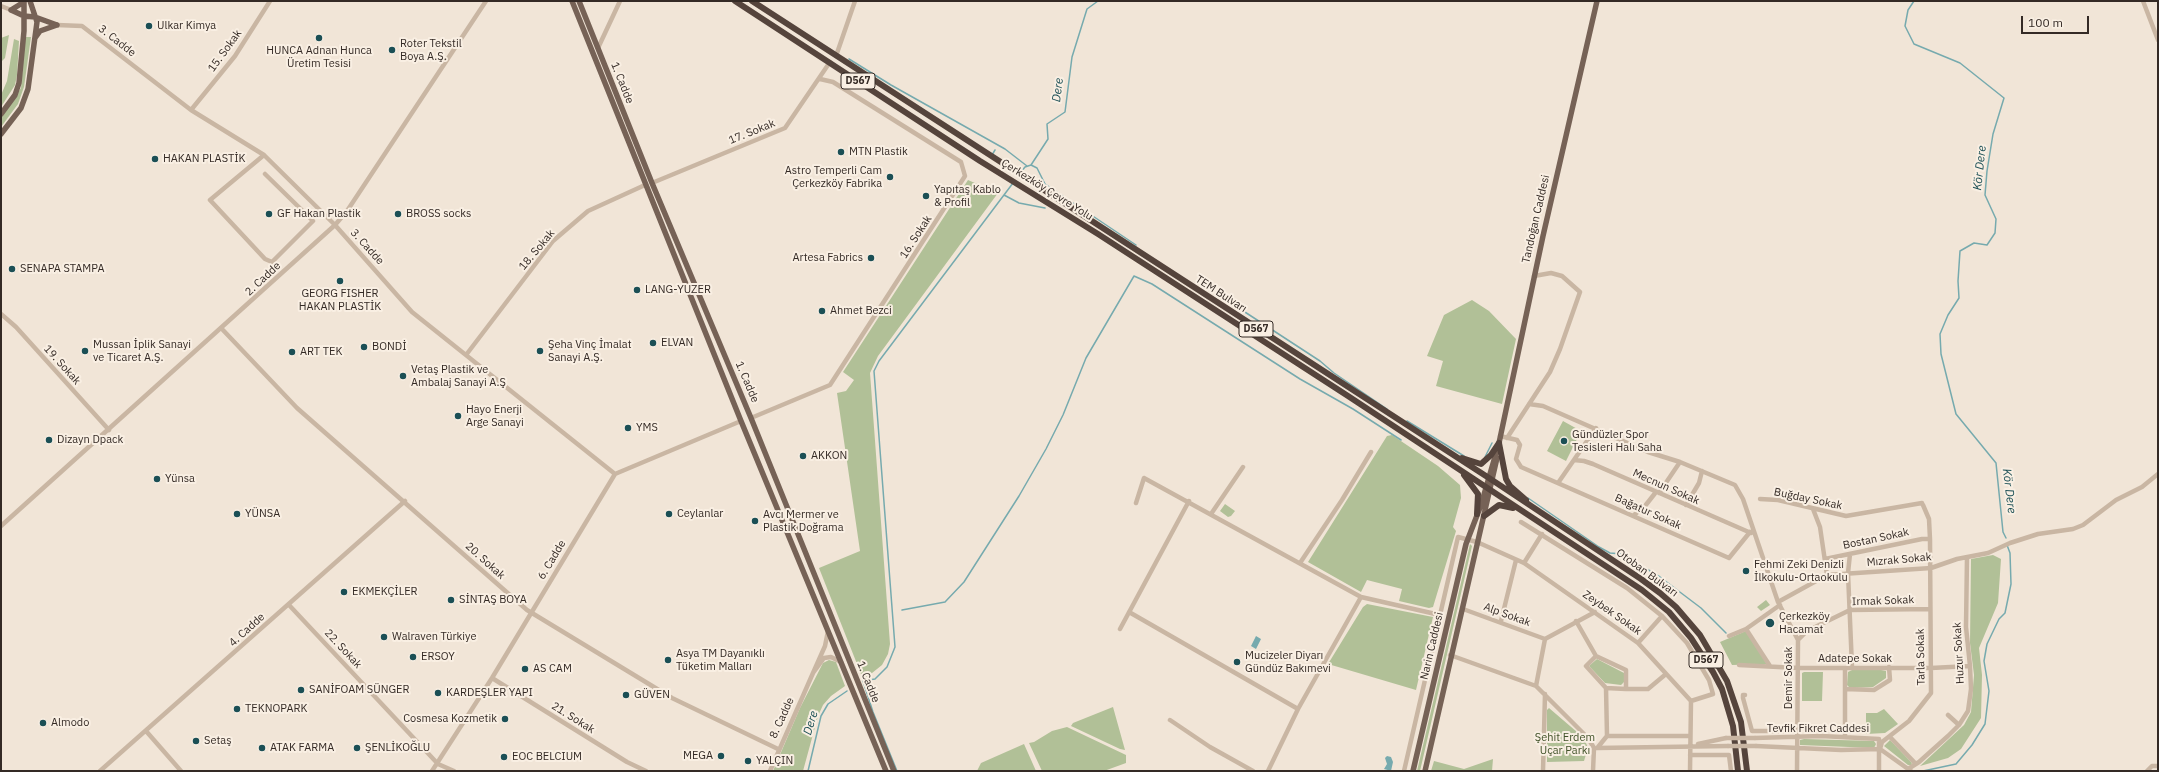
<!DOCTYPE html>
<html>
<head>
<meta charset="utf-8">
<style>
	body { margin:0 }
	#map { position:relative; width:2159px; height:772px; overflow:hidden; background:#f1e5d7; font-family:"IBM Plex Sans",sans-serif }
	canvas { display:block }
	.frame { position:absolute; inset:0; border:2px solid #342a25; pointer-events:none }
	.scale { position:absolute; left:2021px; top:16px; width:68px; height:18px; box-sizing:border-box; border:2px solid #342a25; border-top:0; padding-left:5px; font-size:12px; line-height:14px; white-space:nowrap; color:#342a25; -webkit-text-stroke:3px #f9efe3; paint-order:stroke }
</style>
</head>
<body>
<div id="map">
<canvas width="2159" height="772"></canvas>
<div class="frame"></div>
<div class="scale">100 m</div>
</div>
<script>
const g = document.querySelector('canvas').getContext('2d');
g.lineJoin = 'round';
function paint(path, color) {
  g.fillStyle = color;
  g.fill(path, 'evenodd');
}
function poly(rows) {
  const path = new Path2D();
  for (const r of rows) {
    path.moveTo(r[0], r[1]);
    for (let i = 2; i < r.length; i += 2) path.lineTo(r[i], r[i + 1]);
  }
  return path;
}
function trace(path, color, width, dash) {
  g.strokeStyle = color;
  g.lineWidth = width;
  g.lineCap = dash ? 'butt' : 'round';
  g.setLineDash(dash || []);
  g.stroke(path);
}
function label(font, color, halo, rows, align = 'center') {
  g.font = font + ' "IBM Plex Sans",sans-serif';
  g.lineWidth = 4;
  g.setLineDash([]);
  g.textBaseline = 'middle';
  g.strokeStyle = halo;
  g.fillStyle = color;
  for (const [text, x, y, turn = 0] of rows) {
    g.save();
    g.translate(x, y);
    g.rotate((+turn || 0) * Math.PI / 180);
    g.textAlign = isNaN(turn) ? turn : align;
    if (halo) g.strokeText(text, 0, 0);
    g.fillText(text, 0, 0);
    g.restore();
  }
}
paint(poly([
	[9,35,5,58,1,62,1,38],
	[25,37,31,37,24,87,18,104,1,127,1,118,21,88],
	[14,39,19,41,17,75,15,85,1,107,1,95,7,81],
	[968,180,998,193,878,356,870,373,890,644,888,654,882,665,867,677,861,674,819,568,860,551,837,393,846,391,854,380,843,372],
	[1472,300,1489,311,1516,339,1502,404,1436,386,1443,361,1427,356,1444,315],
	[1563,421,1581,431,1566,461,1547,451],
	[1392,435,1438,466,1460,485,1461,498,1453,527,1456,531,1433,607,1429,608,1399,601,1402,589,1367,580,1361,592,1308,562,1387,436],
	[1225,504,1235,511,1231,516,1228,517,1220,511],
	[1470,544,1472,546,1420,771,1417,771],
	[1993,555,2001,559,1998,603,1979,648,1982,675,1981,718,1961,749,1948,758,1920,766,1964,725,1971,712,1974,675,1970,643,1971,559],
	[1766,600,1770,605,1761,611,1757,607],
	[1367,604,1433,617,1416,690,1328,664,1363,607],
	[1746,631,1767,664,1732,665,1720,642],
	[1597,659,1624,673,1624,682,1621,685,1605,683,1589,666],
	[829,660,836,662,845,686,831,696,823,705,818,716,803,771,773,771,800,708,823,663],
	[1852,670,1881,670,1886,671,1886,678,1873,687,1850,688,1847,685,1848,672],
	[1804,672,1823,672,1822,701,1802,701,1802,673],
	[1113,707,1125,750,1120,749,1071,726,1073,723],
	[1549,708,1584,738,1588,748,1584,761,1547,762,1547,710],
	[1884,709,1898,724,1885,733,1866,734,1866,713,1877,713],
	[1067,727,1126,755,1126,763,1104,771,1042,771,1029,743,1034,742,1052,731],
	[1804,739,1874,741,1876,744,1874,748,1800,745,1800,740],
	[1890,740,1912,763,1911,765,1908,765,1884,746],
	[1024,744,1036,771,977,771,981,763],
	[1493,759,1492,771,1431,771,1434,761,1464,769]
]), '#b1c097');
paint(poly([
	[1256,636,1261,639,1256,649,1251,646],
	[1387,756,1391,757,1393,762,1391,771,1384,769,1387,764,1385,758]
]), '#76aaae');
trace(poly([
	[1914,1,1908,10,1905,26,1914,44,1960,63,2004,98,1993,134,1987,171,1985,195,1996,219,1995,233,1987,245,1974,243,1960,251,1958,281,1959,298,1948,315,1940,334,1941,354,1956,414,1996,463,2003,532,2006,538],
	[849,59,891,85,1005,149,1027,166],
	[992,155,995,150],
	[1031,165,1037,168,1045,184,1136,245],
	[1021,172,1025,167,1031,165,1048,139,1047,124,1065,112,1072,57,1087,9,1098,1],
	[1004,195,1019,203,1045,208],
	[1228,301,1320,361,1334,373,1387,409],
	[1407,421,1464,456],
	[1485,457,1492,443],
	[1528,498,1599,547,1610,553,1622,554,1660,577,1701,608,1726,633],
	[902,610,945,602,964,582,1019,496,1046,449,1063,415,1086,358,1134,276,1152,284,1300,379,1353,409,1401,440],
	[808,771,821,716,828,704,847,691],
	[897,771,873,712,863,681,875,679,887,667,895,647,874,371,879,361,1013,183],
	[1923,771,1956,764,1972,745,1985,724,1989,691,1984,661,1987,644,1999,619,2005,613,2011,584,2010,553,2007,545]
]), '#76aaae', 1.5);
trace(poly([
	[2143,1,2158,40],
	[1,6,11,10],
	[57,25,82,26,191,110,264,155,335,225,412,312,615,474],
	[598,48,620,1],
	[836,56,855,1],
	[191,110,235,56,270,1],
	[264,155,210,200,265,259,272,262,313,221,265,174],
	[652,183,785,128,830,62],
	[1,314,16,327,109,430],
	[222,329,297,408,527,610,672,698,778,749],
	[466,355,553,241,588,211,645,185],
	[1529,404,1543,406,1648,452,1680,462,1735,485,1743,499,1778,602,1798,640,1797,771],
	[751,418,830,385,965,176,961,162,833,82,820,79],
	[1500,436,1517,440,1520,445,1516,459,1521,467,1729,558,1750,532],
	[1507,438,1550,372,1560,349,1580,292,1562,276,1551,273,1534,276],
	[1574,460,1584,461,1593,464,1751,533],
	[1558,483,1596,428],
	[1659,493,1680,462],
	[1760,499,1778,500,1846,516,1922,503],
	[1136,503,1144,478,1361,597,1440,615],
	[1686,505,1699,483,1702,471],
	[1813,509,1820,527,1827,575],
	[1211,514,1243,467],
	[1634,515,1645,506,1656,492],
	[1521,522,1627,588,1662,616,1687,643,1709,680,1713,694,1691,701],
	[1,526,335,225,347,211,486,1],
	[1850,554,1848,573,1852,667],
	[1825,559,1922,539,1930,539],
	[1300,563,1342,500,1371,452],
	[1524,563,1542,534],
	[1778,602,1827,575,1931,568,1957,559,1988,553,2010,543,2038,534,2073,529,2083,525,2116,500,2142,487,2158,474],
	[289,605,438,764,454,771],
	[1463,609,1545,639],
	[1129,612,1298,709,1361,597],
	[1501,621,1516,560],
	[1576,621,1596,656,1586,666,1606,688,1607,736,1598,747],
	[1120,629,1189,501],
	[1746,629,1770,666],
	[828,631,825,646,813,673,824,658,831,657,841,662],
	[1729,636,1746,629,1780,605],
	[1798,640,1807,631,1850,610,1929,609],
	[1638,643,1662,616],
	[1450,655,1536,686,1588,738,1594,748,1593,771],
	[1596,656,1626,670,1626,689,1606,688],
	[1739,665,1798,668,1931,668,1970,666],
	[492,678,627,762,646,771],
	[1536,686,1545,639,1595,612],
	[1626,689,1648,689,1666,674],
	[1845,689,1874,690,1890,680,1889,667],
	[1745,695,1743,695,1743,698,1752,731,1798,731],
	[1948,715,1959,725],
	[1170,720,1210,747,1253,771],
	[146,731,181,771],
	[1607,736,1690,736],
	[1845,737,1845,668],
	[1890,737,1916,764],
	[1755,738,1821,736,1879,739,1879,771],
	[1698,744,1726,738],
	[1756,746,1841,750,1880,749],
	[1597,748,1728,746],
	[1880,749,1882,742,1909,721,1931,693,1930,539,1929,519,1923,505],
	[1880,749,1911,771],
	[1690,755,1729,755,1731,771],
	[1908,769,1919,762,1948,736,1959,725,1968,711,1971,689,1970,666,1966,627,1967,557],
	[100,771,405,501],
	[432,771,492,678,615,474,741,421],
	[770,771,813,673],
	[1268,771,1298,709],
	[1404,771,1458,537,1477,542,1524,563,1638,643,1691,701,1690,771],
	[1543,771,1545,694],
	[2147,771,2152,766,2158,766]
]), '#c9b6a3', 4.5);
trace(poly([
	[572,1,741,421,886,771],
	[579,1,652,183,751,418,894,771],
	[11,10,24,16,35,17,57,25],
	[11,10,24,2],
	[35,38,40,31,57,25],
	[1,114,15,95,19,83,24,31,24,1],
	[1,134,21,108,28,89,37,22,30,1],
	[1413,771,1466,544,1481,505,1499,443,1543,236,1597,1],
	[1425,771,1497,458]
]), '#766256', 5.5);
trace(poly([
	[735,1,980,161,1098,234,1348,396,1642,590,1669,612,1691,638,1713,672,1722,689,1733,726,1738,771],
	[752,1,1489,478,1641,579,1660,593,1676,607,1700,635,1727,681,1741,722,1747,771],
	[1499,443,1506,479,1510,486,1526,500],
	[1462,458,1481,464,1491,455,1499,443],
	[1464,475,1478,494,1477,514],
	[1484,516,1499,505,1513,508]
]), '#55443c', 6);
trace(poly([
	[1726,738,1755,738],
	[1728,746,1756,746]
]), '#c9b6a3', 4.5);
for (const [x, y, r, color] of [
	[149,26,4,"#1b4f55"],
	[319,38,4,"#1b4f55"],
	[392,50,4,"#1b4f55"],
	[841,152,4,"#1b4f55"],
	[155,159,4,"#1b4f55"],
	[890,177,4,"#1b4f55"],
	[926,196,4,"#1b4f55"],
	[269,214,4,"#1b4f55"],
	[398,214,4,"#1b4f55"],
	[871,258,4,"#1b4f55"],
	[12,269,4,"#1b4f55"],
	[340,281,4,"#1b4f55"],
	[637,290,4,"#1b4f55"],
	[822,311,4,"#1b4f55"],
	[653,343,4,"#1b4f55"],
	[364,347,4,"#1b4f55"],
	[85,351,4,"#1b4f55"],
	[540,351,4,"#1b4f55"],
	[292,352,4,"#1b4f55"],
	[403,376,4,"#1b4f55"],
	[458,416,4,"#1b4f55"],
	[628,428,4,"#1b4f55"],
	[49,440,4,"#1b4f55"],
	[1564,441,4,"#1b4f55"],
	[803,456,4,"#1b4f55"],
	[157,479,4,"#1b4f55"],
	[237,514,4,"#1b4f55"],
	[669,514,4,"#1b4f55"],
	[755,521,4,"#1b4f55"],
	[1746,571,4,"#1b4f55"],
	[344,592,4,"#1b4f55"],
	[451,600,4,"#1b4f55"],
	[1770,623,5,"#1b4f55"],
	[384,637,4,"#1b4f55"],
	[413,657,4,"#1b4f55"],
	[668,660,4,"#1b4f55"],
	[1237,662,4,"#1b4f55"],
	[525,669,4,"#1b4f55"],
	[301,690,4,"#1b4f55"],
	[438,693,4,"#1b4f55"],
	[626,695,4,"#1b4f55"],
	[237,709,4,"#1b4f55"],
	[505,719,4,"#1b4f55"],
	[43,723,4,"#1b4f55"],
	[196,741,4,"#1b4f55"],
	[262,748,4,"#1b4f55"],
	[357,748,4,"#1b4f55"],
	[721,756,4,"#1b4f55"],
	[504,757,4,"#1b4f55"],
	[748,761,4,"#1b4f55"]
]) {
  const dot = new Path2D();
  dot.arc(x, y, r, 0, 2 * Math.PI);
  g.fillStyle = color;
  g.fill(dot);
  trace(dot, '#f9efe3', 1.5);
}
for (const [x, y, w] of [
	[858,81,34],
	[1256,329,34],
	[1706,660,34]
]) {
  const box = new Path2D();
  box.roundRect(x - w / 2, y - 8, w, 16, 3);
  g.fillStyle = '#f9efe3';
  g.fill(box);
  trace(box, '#342a25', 1);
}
label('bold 10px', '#342a25', null, [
	["D567",858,81],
	["D567",1256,329],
	["D567",1706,660]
]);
label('11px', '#342a25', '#f9efe3', [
	["Ulkar Kimya",157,26],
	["Roter Tekstil",400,44],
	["Boya A.Ş.",400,57],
	["HUNCA Adnan Hunca",319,51,"center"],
	["Üretim Tesisi",319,64,"center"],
	["MTN Plastik",849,152],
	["HAKAN PLASTİK",163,159],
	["Astro Temperli Cam",882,171,"right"],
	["Çerkezköy Fabrika",882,184,"right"],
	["Yapıtaş Kablo",934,190],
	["& Profil",934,203],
	["GF Hakan Plastik",277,214],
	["BROSS socks",406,214],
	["Artesa Fabrics",863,258,"right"],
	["SENAPA STAMPA",20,269],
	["LANG-YUZER",645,290],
	["GEORG FISHER",340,294,"center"],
	["HAKAN PLASTİK",340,307,"center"],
	["Ahmet Bezci",830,311],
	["ELVAN",661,343],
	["Mussan İplik Sanayi",93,345],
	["ve Ticaret A.Ş.",93,358],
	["Şeha Vinç İmalat",548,345],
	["Sanayi A.Ş.",548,358],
	["BONDİ",372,347],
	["ART TEK",300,352],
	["Vetaş Plastik ve",411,370],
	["Ambalaj Sanayi A.Ş",411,383],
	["Hayo Enerji",466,410],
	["Arge Sanayi",466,423],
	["YMS",636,428],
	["Gündüzler Spor",1572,435],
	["Tesisleri Halı Saha",1572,448],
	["Dizayn Dpack",57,440],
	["AKKON",811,456],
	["Yünsa",165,479],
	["YÜNSA",245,514],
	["Ceylanlar",677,514],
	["Avcı Mermer ve",763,515],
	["Plastik Doğrama",763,528],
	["Fehmi Zeki Denizli",1754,565],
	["İlkokulu-Ortaokulu",1754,578],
	["EKMEKÇİLER",352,592],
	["SİNTAŞ BOYA",459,600],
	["Çerkezköy",1779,617],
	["Hacamat",1779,630],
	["Walraven Türkiye",392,637],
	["Asya TM Dayanıklı",676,654],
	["Tüketim Malları",676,667],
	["Mucizeler Diyarı",1245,656],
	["Gündüz Bakımevi",1245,669],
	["ERSOY",421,657],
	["AS CAM",533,669],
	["SANİFOAM SÜNGER",309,690],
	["KARDEŞLER YAPI",446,693],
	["GÜVEN",634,695],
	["TEKNOPARK",245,709],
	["Cosmesa Kozmetik",497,719,"right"],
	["Almodo",51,723],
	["Setaş",204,741],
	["ATAK FARMA",270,748],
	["ŞENLİKOĞLU",365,748],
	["MEGA",713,756,"right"],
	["EOC BELCIUM",512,757],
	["YALÇIN",756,761]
], 'left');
label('11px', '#342a25', '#f9efe3', [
	["3. Cadde",117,41,38],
	["15. Sokak",225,51,-54],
	["1. Cadde",622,83,68],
	["17. Sokak",752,132,-22],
	["Çerkezköy Çevre Yolu",1047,190,32],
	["Tandoğan Caddesi",1536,219,-77],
	["16. Sokak",916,237,-57],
	["3. Cadde",367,247,48],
	["18. Sokak",537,250,-50],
	["2. Cadde",263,279,-43],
	["TEM Bulvarı",1221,294,33],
	["19. Sokak",62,365,48],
	["1. Cadde",747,382,67],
	["Mecnun Sokak",1666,487,24],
	["Buğday Sokak",1808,499,12],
	["Bağatur Sokak",1648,512,24],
	["Bostan Sokak",1876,539,-12],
	["6. Cadde",552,560,-59],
	["Mızrak Sokak",1899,560,-5],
	["20. Sokak",485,561,42],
	["Otoban Bulvarı",1647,573,36],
	["Irmak Sokak",1883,601,-2],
	["Zeybek Sokak",1612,613,35],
	["Alp Sokak",1507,615,20],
	["4. Cadde",247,630,-42],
	["Narin Caddesi",1432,646,-77],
	["22. Sokak",343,649,47],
	["Huzur Sokak",1959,653,-93],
	["Tarla Sokak",1921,657,-91],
	["Adatepe Sokak",1855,659],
	["Demir Sokak",1789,678,-90],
	["1. Cadde",868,682,68],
	["21. Sokak",573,718,32],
	["8. Cadde",782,718,-65],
	["Tevfik Fikret Caddesi",1818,729]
]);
label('11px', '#415229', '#f9efe3', [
	["Şehit Erdem",1565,738],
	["Uçar Parkı",1565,751]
]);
label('italic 12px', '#1b4f55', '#f9efe3', [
	["Dere",1058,90,-83],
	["Kör Dere",1980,168,-84],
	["Kör Dere",2009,491,83],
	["Dere",811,723,-73]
]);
</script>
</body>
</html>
